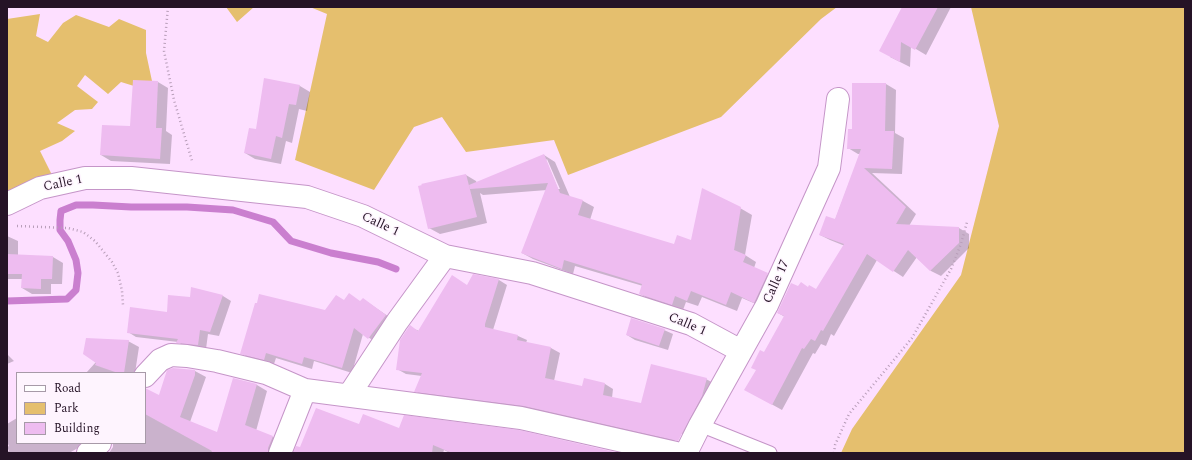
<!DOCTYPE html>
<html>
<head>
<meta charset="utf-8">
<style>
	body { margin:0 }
	#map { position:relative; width:1192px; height:460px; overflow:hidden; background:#fddfff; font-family:Spectral,serif }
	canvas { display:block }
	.frame { position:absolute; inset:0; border:8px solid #251326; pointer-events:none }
	.legend { position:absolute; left:16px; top:372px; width:130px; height:72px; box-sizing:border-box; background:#fef4fe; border:1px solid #a79aa8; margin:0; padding:5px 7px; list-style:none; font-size:12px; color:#251326 }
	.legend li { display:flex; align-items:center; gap:8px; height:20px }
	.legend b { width:20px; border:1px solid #a79aa8 }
</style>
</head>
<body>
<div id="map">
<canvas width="1192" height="460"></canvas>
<div class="frame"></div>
<ul class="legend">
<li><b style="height:5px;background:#fff"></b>Road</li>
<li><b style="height:11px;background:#e5bf6e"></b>Park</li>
<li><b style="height:11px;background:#eebcf0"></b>Building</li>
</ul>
</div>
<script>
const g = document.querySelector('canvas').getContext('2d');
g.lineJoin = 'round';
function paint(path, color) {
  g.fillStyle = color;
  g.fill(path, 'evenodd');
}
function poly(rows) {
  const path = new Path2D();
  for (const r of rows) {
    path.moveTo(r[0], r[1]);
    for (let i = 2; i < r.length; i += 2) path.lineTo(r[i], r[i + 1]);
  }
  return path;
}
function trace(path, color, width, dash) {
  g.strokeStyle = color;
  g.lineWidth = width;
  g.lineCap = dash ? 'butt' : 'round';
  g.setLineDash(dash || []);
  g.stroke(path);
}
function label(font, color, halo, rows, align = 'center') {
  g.font = font + ' Spectral,serif';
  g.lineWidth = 3;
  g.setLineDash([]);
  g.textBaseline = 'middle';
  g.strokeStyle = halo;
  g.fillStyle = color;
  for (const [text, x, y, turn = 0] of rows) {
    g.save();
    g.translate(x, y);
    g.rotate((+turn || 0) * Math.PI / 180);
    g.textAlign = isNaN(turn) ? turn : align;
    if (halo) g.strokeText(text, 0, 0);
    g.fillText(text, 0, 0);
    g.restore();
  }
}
paint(poly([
	[226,7,254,7,237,22],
	[310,7,837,7,821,19,721,117,568,175,554,140,466,152,442,117,414,127,374,190,295,160,327,14],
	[971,7,1185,7,1185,453,841,453,852,429,961,275,999,126],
	[40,14,36,36,48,42,63,23,76,15,109,27,119,19,146,30,146,53,152,81,134,86,121,82,108,94,85,75,77,86,98,102,92,109,75,110,57,123,75,131,62,141,40,151,52,175,7,203,7,19]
]), '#e5bf6e');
paint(poly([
	[903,7,951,7,926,55,911,46,910,67,890,57],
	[265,80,300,86,310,92,307,111,299,109,292,143,286,141,281,164,255,159,245,153,257,130],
	[158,82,168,88,166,131,172,135,170,164,111,161,101,155,131,127],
	[886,84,896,90,895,133,904,138,902,174,872,173,916,214,909,226,959,228,969,234,969,248,941,276,931,271,917,257,903,277,877,260,834,336,831,334,826,346,821,344,815,354,813,353,782,410,746,390,757,370,764,353,785,317,778,313,799,288,809,288,817,290,845,246,830,240,820,235,835,220,860,154,858,154,848,148,853,130],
	[544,155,555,162,570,197,583,201,594,207,590,220,674,245,692,242,740,208,752,215,745,255,756,262,754,268,778,280,765,308,742,298,737,311,702,297,698,306,686,302,683,310,651,300,640,294,643,286,575,266,573,274,533,259,522,253,547,190,483,195,480,193,487,223,440,234,429,228,423,185,466,175,476,181,477,183],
	[547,159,560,189,558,189,546,160],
	[7,236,18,241,18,256,53,257,63,263,62,284,51,284,51,294,32,294,22,288,23,279,7,279],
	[499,280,507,285,493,330,518,336,527,340,526,343,551,348,560,353,554,381,583,387,605,384,613,389,612,398,642,404,706,379,715,384,691,436,677,433,674,442,424,396,415,391,422,376,406,374,397,369,410,327,419,331,468,286],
	[192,289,223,296,231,301,219,336,208,334,206,349,186,347,178,342,136,337,128,332,168,313,191,298],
	[363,299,395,321,379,344,363,334,352,373,314,361,312,369,276,358,274,364,251,359,241,353,345,301,361,302],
	[664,330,673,334,668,350,635,340,627,335],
	[128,341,139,347,135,373,86,373,96,362],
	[7,354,14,361,7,364],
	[173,369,195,371,206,377,190,422,218,434,234,379,257,385,267,391,256,431,273,437,283,443,279,453,109,453,113,447,113,443,145,443,145,390,160,396],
	[17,418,17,443,87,443,69,453,7,453,7,451,9,451,7,447,9,446,7,442,7,424],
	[359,426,399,429,615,453,450,453,444,450,443,453,295,453,301,449]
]), '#0003');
trace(poly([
	[7,301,67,299,76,290,78,273,76,260,68,241,60,230,60,220,61,211,76,205,93,205,131,207,187,207,233,210,273,222,291,241,331,253,378,262,396,269]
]), '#ca7fcf', 7);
paint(poly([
	[902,7,938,7,915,50,901,42,900,62,879,51],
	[264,78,300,85,296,105,289,104,282,138,276,136,271,159,244,153,249,128,256,129],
	[133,80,158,81,156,128,162,128,160,159,100,155,102,125,130,126],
	[852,83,886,83,885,131,894,131,892,169,864,168,906,207,896,224,959,227,959,243,930,271,908,250,893,272,867,254,823,331,821,330,815,341,811,339,804,349,802,348,772,405,744,390,756,370,751,368,760,350,764,352,784,316,777,313,791,283,798,286,801,282,808,287,809,285,816,289,844,244,819,235,826,216,835,219,861,149,847,149,848,129,852,129],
	[544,154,560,193,583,200,578,215,674,244,677,235,691,240,702,188,741,207,734,250,746,255,743,262,768,273,754,303,731,292,726,305,691,291,687,301,675,296,672,305,639,294,642,284,564,260,562,269,521,253,548,183,470,189,469,185],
	[466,174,477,217,428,229,418,186,422,185,421,184],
	[7,254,53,256,52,279,41,279,41,289,21,288,22,274,7,274],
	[473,274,499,279,485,324,485,327,518,335,517,340,551,347,545,378,582,386,584,378,605,383,603,395,641,403,651,364,707,378,702,396,678,441,524,406,414,392,422,373,396,370,400,340,410,325,418,331,452,275,467,285],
	[191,287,223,295,210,332,200,330,198,345,176,343,178,339,127,333,130,307,167,312,168,295,190,297],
	[349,293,360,301,363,298,386,315,368,339,354,328,342,368,304,357,302,364,266,353,264,360,240,354,255,303,257,303,259,294,325,310,336,295,344,300],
	[631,318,665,329,659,346,626,335],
	[86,338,129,340,124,373,118,373,95,365,96,363,83,354],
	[173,368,195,370,195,375,180,417,217,432,233,378,257,384,245,425,273,436,268,448,268,453,211,453,212,451,145,414,145,388,159,395,167,370],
	[316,408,359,424,363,414,399,428,404,415,519,430,619,453,452,453,433,445,432,453,293,453,296,446,300,447]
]), '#eebcf0');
const lane = poly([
	[700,425,770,453]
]);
const street = poly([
	[7,204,40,188,85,178,131,178,307,197,363,216,445,256,532,273,691,324,741,351],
	[145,376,160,360,171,355,187,356,217,361,266,373,305,390,521,418,676,453],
	[349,395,397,322,445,256],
	[88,453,100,443],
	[280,453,305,390],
	[686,453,700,425,767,305,829,168,838,99]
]);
trace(lane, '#c595c8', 15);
trace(street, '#c595c8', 24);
trace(poly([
	[168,7,164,51,174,100,192,161],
	[17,226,68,228,83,232,95,241,112,262,118,273,122,291,123,305],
	[834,453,835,445,849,414,912,338,951,269,961,244,967,222]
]), '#b89eb9', 2.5, [1, 3]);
trace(lane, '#fff', 13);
trace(street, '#fff', 22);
label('13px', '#251326', '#fef4fe', [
	["Calle 1",63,184,-12],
	["Calle 1",380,225,25],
	["Calle 17",777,282,-66],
	["Calle 1",687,325,23]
]);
</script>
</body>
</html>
